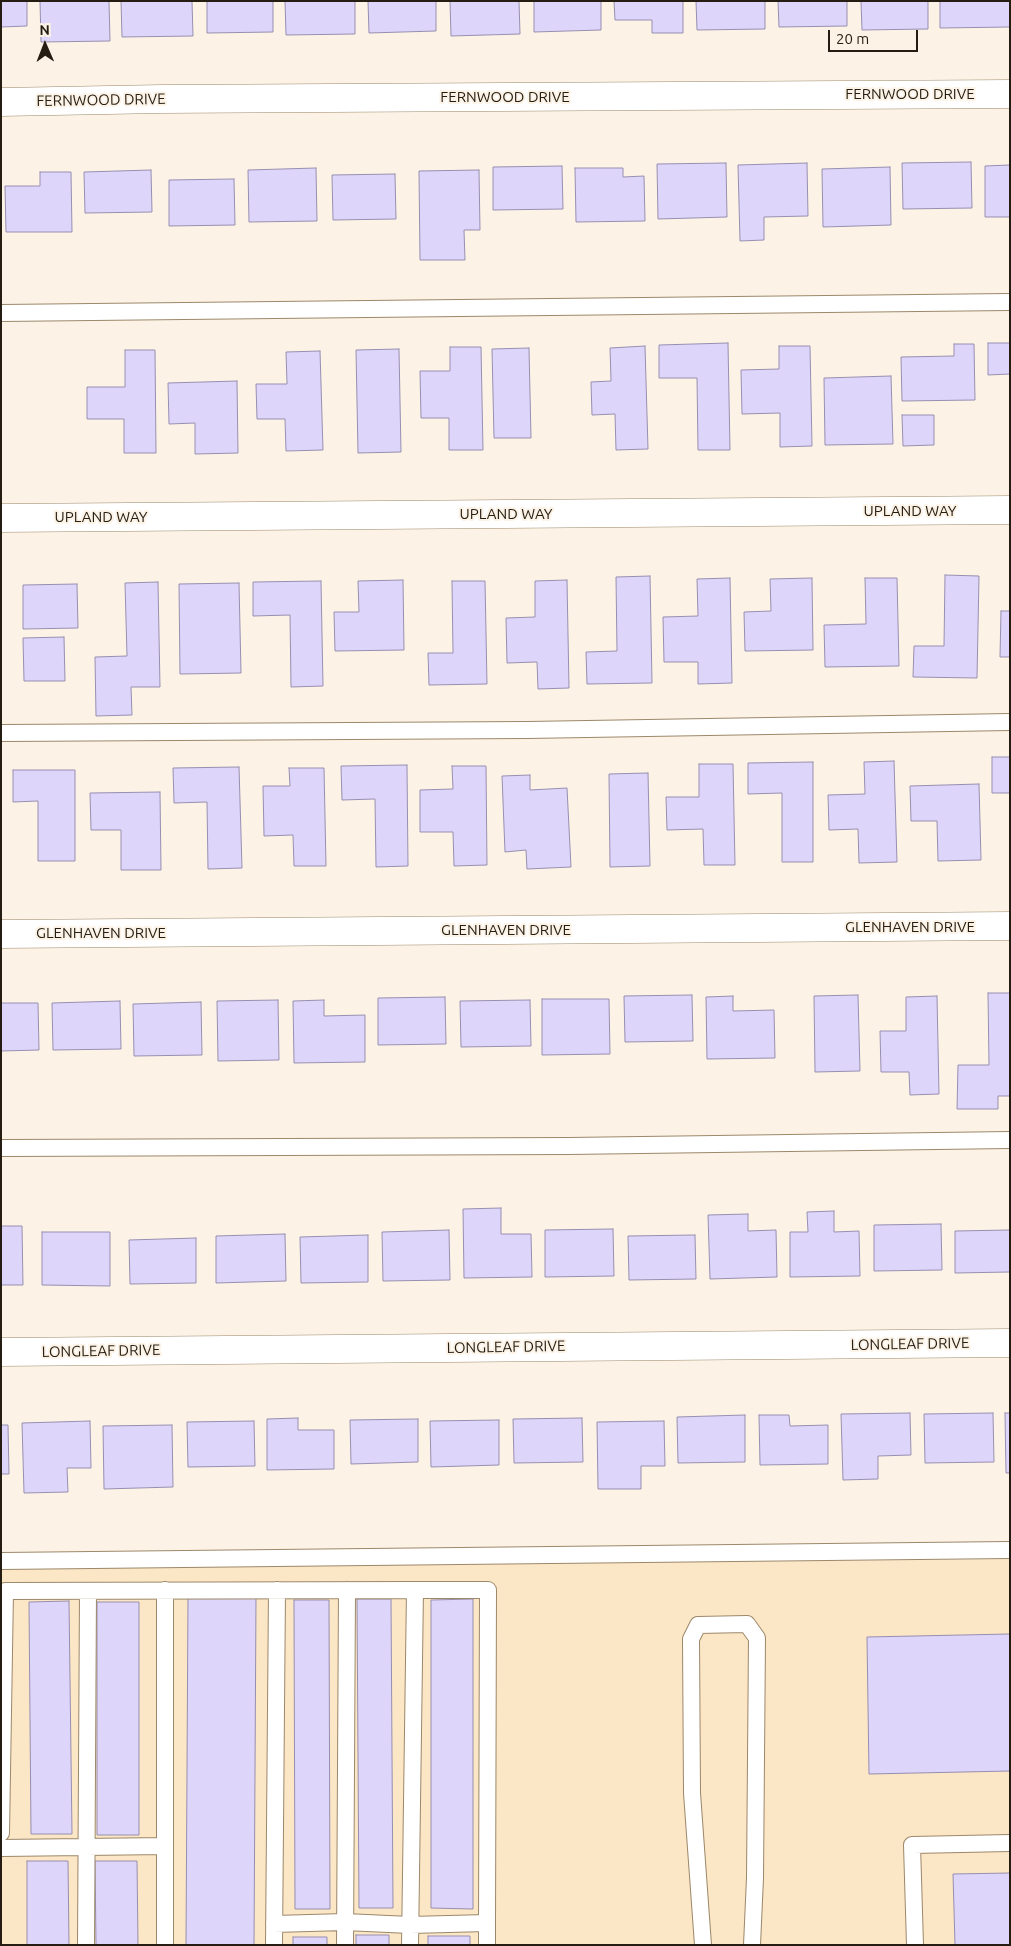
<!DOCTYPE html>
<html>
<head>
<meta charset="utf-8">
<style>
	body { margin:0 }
	#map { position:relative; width:1011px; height:1946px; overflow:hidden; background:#fcf3e6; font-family:Ubuntu,sans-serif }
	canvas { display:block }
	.frame { position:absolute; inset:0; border:2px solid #251d11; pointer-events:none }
	.north { position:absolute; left:20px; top:20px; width:50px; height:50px; -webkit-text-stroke:4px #fcf3e6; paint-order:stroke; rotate:359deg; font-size:14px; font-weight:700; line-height:20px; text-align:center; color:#251d11 }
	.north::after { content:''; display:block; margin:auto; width:18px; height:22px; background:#251d11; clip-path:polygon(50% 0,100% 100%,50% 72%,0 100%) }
	.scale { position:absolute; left:828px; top:30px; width:90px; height:22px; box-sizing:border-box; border:2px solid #251d11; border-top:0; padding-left:6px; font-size:15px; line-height:18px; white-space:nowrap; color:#251d11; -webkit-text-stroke:4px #fcf3e6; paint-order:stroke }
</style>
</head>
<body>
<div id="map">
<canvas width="1011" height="1946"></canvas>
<div class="frame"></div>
<div class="north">N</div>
<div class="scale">20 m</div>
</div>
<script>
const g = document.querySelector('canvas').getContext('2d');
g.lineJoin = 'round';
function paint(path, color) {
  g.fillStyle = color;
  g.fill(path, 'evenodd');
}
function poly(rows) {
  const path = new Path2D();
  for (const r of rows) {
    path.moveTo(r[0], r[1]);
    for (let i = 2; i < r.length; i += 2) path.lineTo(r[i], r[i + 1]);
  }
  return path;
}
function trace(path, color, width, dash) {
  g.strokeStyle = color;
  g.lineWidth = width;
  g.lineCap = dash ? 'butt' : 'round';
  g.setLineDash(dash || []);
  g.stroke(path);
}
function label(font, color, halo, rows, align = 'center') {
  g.font = font + ' Ubuntu,sans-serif';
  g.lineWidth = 4;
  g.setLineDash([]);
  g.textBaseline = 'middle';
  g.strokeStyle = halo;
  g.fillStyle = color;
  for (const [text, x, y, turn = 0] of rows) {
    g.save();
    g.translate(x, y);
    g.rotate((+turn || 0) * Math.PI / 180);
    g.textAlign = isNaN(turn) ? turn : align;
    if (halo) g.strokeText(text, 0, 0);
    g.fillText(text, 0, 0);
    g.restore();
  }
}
paint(poly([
	[1010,1559,1010,1945,1,1945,1,1569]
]), '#fbe6c6');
const building = poly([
	[1,1,27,1,27,26,1,27,1,1],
	[40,1,109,1,110,41,41,42,40,1],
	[121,1,192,1,193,36,122,37,121,1],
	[207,1,273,1,273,32,207,33,207,1],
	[285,1,355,1,355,34,286,35,285,1],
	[368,1,436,1,436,31,369,33,368,1],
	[450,1,519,1,520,34,451,36,450,1],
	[534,1,601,1,601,30,534,32,534,1],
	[614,1,683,1,683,33,652,33,652,20,615,20,614,1],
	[696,1,765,1,765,29,697,30,696,1],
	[778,1,847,1,847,26,779,27,778,1],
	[861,1,928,1,928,29,862,30,861,1],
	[940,1,1010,1,1010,27,940,28,940,1],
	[971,162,972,208,903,209,902,163,971,162],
	[726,163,727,217,658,219,657,164,726,163],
	[807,163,808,216,764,217,764,240,740,241,738,165,807,163],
	[1010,165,1010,217,985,217,985,166,1010,165],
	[562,166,563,209,493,210,493,167,562,166],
	[890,167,891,225,823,227,822,169,890,167],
	[316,168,317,221,249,222,248,170,316,168],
	[575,168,623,168,623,177,644,176,645,221,576,222,575,168],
	[151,170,152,212,85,213,84,172,151,170],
	[479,170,480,230,464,230,465,260,420,260,419,171,479,170],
	[40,172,71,172,72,232,6,232,5,186,40,186,40,172],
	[395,174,396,219,333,220,332,175,395,174],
	[234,179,235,225,169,226,169,180,234,179],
	[728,343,730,450,698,450,697,378,659,378,659,345,728,343],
	[988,343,1010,343,1010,374,988,375,988,343],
	[954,344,974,344,975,400,902,401,901,357,954,356,954,344],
	[645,346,648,449,616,450,615,414,592,415,591,382,611,381,610,348,645,346],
	[779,346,810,346,812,446,780,447,780,413,742,414,741,370,779,369,779,346],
	[450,347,481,347,483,450,449,450,449,418,421,418,420,371,450,371,450,347],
	[529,348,531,438,494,438,492,349,529,348],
	[399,349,401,452,358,453,356,350,399,349],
	[125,350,155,350,156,453,124,453,124,419,87,419,87,387,125,387,125,350],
	[320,351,323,450,286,451,285,419,257,419,256,384,287,384,286,352,320,351],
	[891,376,893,444,825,445,824,378,891,376],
	[237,381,238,453,195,454,195,423,169,424,168,383,237,381],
	[902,415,934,415,934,445,903,446,902,415],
	[945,575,979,576,977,678,913,677,914,646,944,646,945,575],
	[650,576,652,683,587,684,586,652,617,651,616,577,650,576],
	[730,578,732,683,698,684,698,662,664,662,663,617,698,616,697,579,730,578],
	[812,578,813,650,745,651,744,612,771,611,770,579,812,578],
	[865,578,897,578,899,666,825,667,824,625,866,624,865,578],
	[403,580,404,650,335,651,334,612,359,612,358,581,403,580],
	[567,580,569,688,538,689,537,662,507,663,506,618,535,617,535,581,567,580],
	[321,581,323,686,291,687,290,615,253,616,253,582,321,581],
	[452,581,485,581,487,684,429,685,428,653,453,653,452,581],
	[158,582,160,687,131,687,132,715,96,716,95,657,127,656,125,583,158,582],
	[239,583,241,673,180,674,179,584,239,583],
	[77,584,78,628,23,629,23,585,77,584],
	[1001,611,1010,611,1010,657,1000,657,1001,611],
	[64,637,65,681,24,681,23,638,64,637],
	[992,757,1010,757,1010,793,992,793,992,757],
	[894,761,897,862,859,863,858,829,829,830,828,795,865,794,864,762,894,761],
	[813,762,813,862,782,862,782,793,748,794,748,763,813,762],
	[699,764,733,764,735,865,704,865,703,829,667,830,666,797,699,797,699,764],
	[407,765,408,866,376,867,375,799,342,800,341,766,407,765],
	[452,766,486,766,487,865,454,866,453,832,420,832,420,790,453,789,452,766],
	[239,767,242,868,208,869,207,802,174,803,173,768,239,767],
	[289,768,324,768,326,866,294,866,293,835,264,836,263,786,290,786,289,768],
	[13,770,75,770,75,861,38,861,38,801,13,802,13,770],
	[648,773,650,866,610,867,609,774,648,773],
	[530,775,530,790,567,788,571,867,527,869,526,850,505,852,502,776,530,775],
	[979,784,981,860,938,861,937,821,911,821,910,786,979,784],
	[160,792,161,870,121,870,121,830,91,830,90,793,160,792],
	[988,993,1010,993,1010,1096,998,1096,998,1109,957,1109,958,1065,989,1065,988,993],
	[692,995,693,1041,625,1042,624,996,692,995],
	[858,995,860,1071,815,1072,814,996,858,995],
	[733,996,733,1011,774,1010,775,1058,707,1059,706,997,733,996],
	[937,996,939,1094,910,1095,909,1072,881,1072,880,1031,906,1031,906,997,937,996],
	[445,997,446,1044,378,1045,378,998,445,997],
	[542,999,609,999,610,1054,542,1055,542,999],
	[278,1000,279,1060,218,1061,217,1001,278,1000],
	[324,1000,324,1016,365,1015,365,1062,294,1063,293,1001,324,1000],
	[530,1000,531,1046,461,1047,460,1001,530,1000],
	[120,1001,121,1049,53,1050,52,1003,120,1001],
	[201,1002,202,1055,134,1056,133,1004,201,1002],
	[1,1003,38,1003,39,1050,1,1051,1,1003],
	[501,1208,501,1234,531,1234,532,1277,464,1278,463,1209,501,1208],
	[834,1211,834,1232,859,1231,860,1276,790,1277,790,1232,808,1232,807,1212,834,1211],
	[748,1214,748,1231,776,1230,777,1277,710,1279,708,1215,748,1214],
	[941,1224,942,1270,874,1271,874,1225,941,1224],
	[1,1226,22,1226,23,1285,1,1285,1,1226],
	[613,1229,614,1276,545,1277,545,1230,613,1229],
	[449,1230,450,1280,383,1281,382,1232,449,1230],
	[1010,1230,1010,1272,955,1273,955,1231,1010,1230],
	[42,1232,110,1232,110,1286,42,1285,42,1232],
	[285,1234,286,1281,216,1283,216,1236,285,1234],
	[368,1235,368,1282,301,1283,300,1237,368,1235],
	[695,1235,696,1279,629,1280,628,1236,695,1235],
	[196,1238,196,1283,130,1284,129,1240,196,1238],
	[910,1413,911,1455,878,1456,878,1479,843,1480,841,1414,910,1413],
	[993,1413,994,1462,925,1463,924,1414,993,1413],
	[1005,1413,1010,1413,1010,1473,1006,1473,1005,1413],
	[745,1415,745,1462,678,1463,677,1417,745,1415],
	[759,1415,789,1415,790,1426,828,1425,828,1464,760,1465,759,1415],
	[298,1418,298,1430,334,1430,334,1469,267,1470,267,1419,298,1418],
	[582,1418,583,1462,514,1463,513,1419,582,1418],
	[418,1419,418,1462,351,1464,350,1420,418,1419],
	[499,1420,499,1465,431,1467,430,1421,499,1420],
	[90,1421,91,1468,67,1468,68,1492,24,1493,22,1423,90,1421],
	[254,1421,255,1466,188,1467,187,1422,254,1421],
	[664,1421,665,1466,641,1466,641,1489,598,1489,597,1422,664,1421],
	[1,1425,8,1425,9,1474,1,1474,1,1425],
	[172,1425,173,1487,104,1489,103,1426,172,1425],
	[188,1597,256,1597,254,1945,186,1945,188,1597],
	[357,1599,391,1599,393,1908,359,1908,357,1599],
	[473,1599,473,1909,431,1908,431,1600,473,1599],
	[294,1600,329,1600,330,1909,295,1909,294,1600],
	[69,1601,72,1834,31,1834,29,1602,69,1601],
	[97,1602,139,1602,139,1835,97,1835,97,1602],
	[1010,1634,1010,1771,869,1774,867,1637,1010,1634],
	[27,1861,68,1861,69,1945,27,1945,27,1861],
	[95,1861,137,1861,138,1945,96,1945,95,1861],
	[1010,1873,1010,1945,955,1945,953,1874,1010,1873],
	[356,1935,389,1935,389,1945,356,1945,356,1935],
	[428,1936,470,1936,470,1945,428,1945,428,1936],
	[293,1937,327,1937,327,1945,293,1945,293,1937]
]);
paint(building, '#ded5fa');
trace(building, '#978fb0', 1);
const service = poly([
	[1,313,1010,302],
	[1,733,527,730,1010,722],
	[1,1148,568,1146,1010,1140],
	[1,1561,1010,1550],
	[415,1590,488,1590,487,1923],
	[1,1833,5,1591,415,1590,410,1945],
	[1,1848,165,1846],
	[274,1924,345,1922,410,1925,487,1923,487,1945],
	[86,1945,88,1591],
	[165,1945,165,1590],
	[274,1945,277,1590],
	[345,1945,347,1590],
	[703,1945,692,1793,691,1639,698,1625,747,1624,757,1638,755,1878,752,1945],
	[915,1945,912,1845,1010,1843]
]);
const minor = poly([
	[1,102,162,99,1010,94],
	[1,518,1010,510],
	[1,934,1010,926],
	[1,1352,1010,1343]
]);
trace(service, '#9c886a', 18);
trace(minor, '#9c886a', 29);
trace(service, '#fff', 16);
trace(minor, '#fff', 28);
label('15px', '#251d11', '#fcf3e6', [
	["FERNWOOD DRIVE",910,94],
	["FERNWOOD DRIVE",505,97],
	["FERNWOOD DRIVE",101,100,-1],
	["UPLAND WAY",910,511],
	["UPLAND WAY",506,514],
	["UPLAND WAY",101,517],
	["GLENHAVEN DRIVE",910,927],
	["GLENHAVEN DRIVE",506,930],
	["GLENHAVEN DRIVE",101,933],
	["LONGLEAF DRIVE",910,1344,-1],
	["LONGLEAF DRIVE",506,1347,-1],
	["LONGLEAF DRIVE",101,1351,-1]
]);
</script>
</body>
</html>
